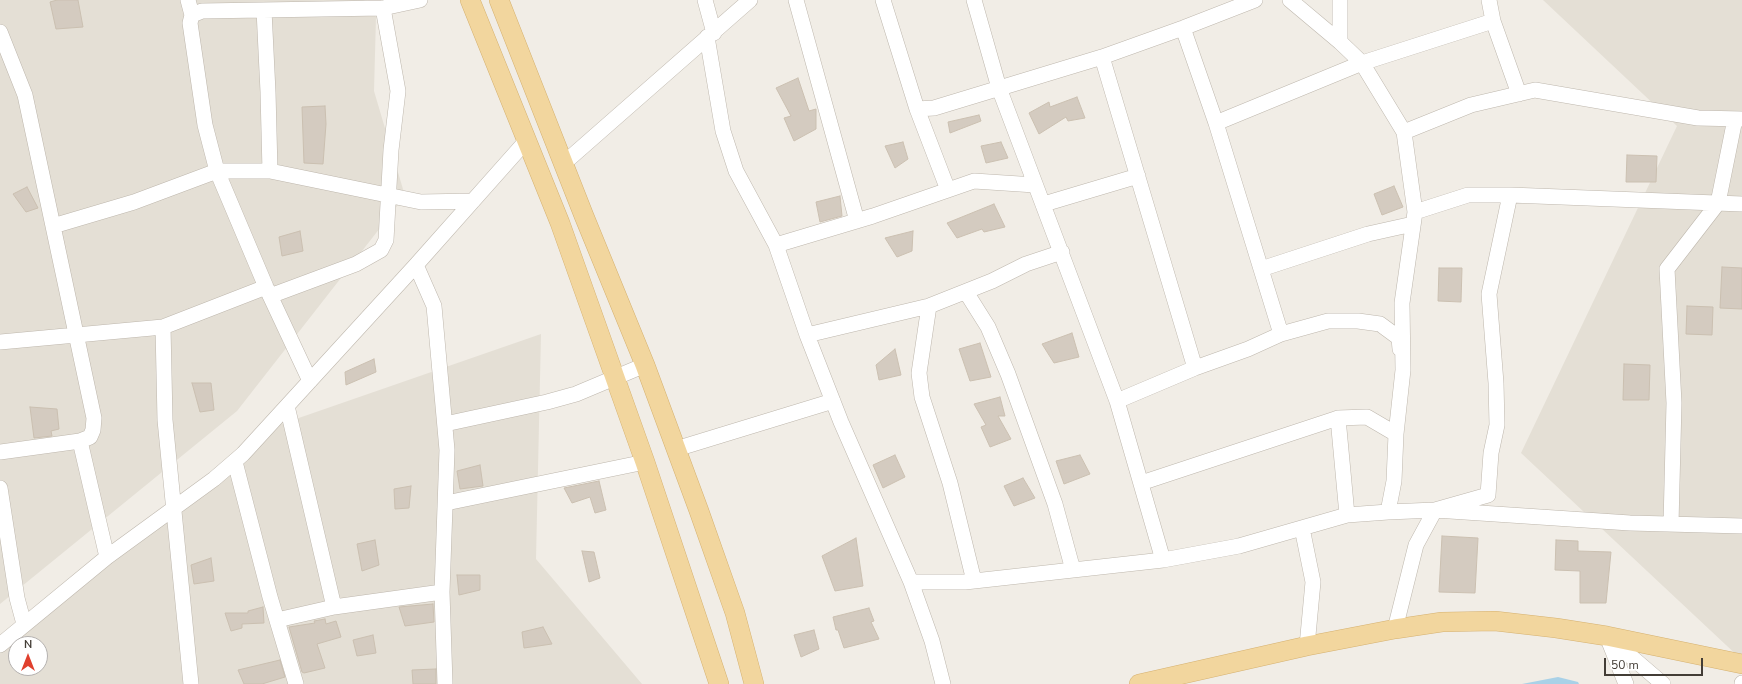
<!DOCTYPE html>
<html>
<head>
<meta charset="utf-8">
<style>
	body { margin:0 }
	#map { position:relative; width:1742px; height:684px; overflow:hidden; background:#f1ede6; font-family:"Nunito Sans",sans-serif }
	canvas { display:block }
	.north { position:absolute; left:8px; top:636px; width:40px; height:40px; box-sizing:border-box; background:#fff; border:1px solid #b4b1af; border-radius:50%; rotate:0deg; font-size:11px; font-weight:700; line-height:16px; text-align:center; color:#433d36 }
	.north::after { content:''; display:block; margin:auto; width:14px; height:18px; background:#e0402e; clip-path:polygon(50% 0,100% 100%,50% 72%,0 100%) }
	.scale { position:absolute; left:1604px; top:658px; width:99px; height:18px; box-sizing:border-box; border:2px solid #433d36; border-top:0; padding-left:5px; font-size:12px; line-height:14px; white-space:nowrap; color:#433d36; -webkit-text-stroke:3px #fff; paint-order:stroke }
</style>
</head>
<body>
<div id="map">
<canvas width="1742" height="684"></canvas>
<div class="north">N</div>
<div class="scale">50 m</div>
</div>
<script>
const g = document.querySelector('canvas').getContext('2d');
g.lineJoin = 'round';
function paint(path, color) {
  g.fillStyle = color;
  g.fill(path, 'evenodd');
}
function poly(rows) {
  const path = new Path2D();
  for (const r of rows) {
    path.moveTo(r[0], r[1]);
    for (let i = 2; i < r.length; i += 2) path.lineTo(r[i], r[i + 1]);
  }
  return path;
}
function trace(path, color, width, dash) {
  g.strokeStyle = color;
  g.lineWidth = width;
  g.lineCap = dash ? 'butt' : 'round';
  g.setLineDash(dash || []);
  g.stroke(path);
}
paint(poly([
	[0,0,364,0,376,17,374,91,405,196,237,411,0,604],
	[1543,0,1742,0,1742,660,1521,453,1677,126],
	[541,334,536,559,642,684,0,684,0,650,267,429],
	[16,644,40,644,40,668,16,668]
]), '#e4dfd5');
paint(poly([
	[1558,677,1578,682,1579,684,1522,684]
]), '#a9d1e7');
const building = poly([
	[57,0,78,0,83,27,56,29,50,2,57,0],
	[798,78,809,111,816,109,816,129,794,141,784,118,791,116,776,88,798,78],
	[1077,97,1085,118,1068,121,1066,117,1039,134,1029,113,1049,102,1050,107,1077,97],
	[325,106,326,124,323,164,304,163,302,107,325,106],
	[979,115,981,121,950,133,948,122,979,115],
	[903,142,908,159,895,168,885,146,903,142],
	[1001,142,1008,158,986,163,981,146,1001,142],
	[1627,155,1657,156,1656,182,1626,182,1627,155],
	[1394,186,1403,207,1382,215,1374,194,1394,186],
	[27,187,38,208,26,212,13,194,27,187],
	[840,196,842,216,820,222,816,202,840,196],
	[994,204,1005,227,984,232,982,229,957,238,947,223,994,204],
	[300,231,303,251,282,256,279,237,300,231],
	[913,231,912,251,897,257,885,238,913,231],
	[1722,267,1742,268,1742,309,1720,308,1722,267],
	[1439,268,1462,268,1461,302,1438,301,1439,268],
	[1687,306,1713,307,1712,335,1686,334,1687,306],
	[1072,333,1079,357,1054,363,1042,344,1072,333],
	[980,343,991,377,970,381,959,349,980,343],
	[895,349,901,375,879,380,876,365,895,349],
	[374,359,376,372,346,385,345,372,374,359],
	[1624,364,1650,365,1649,400,1623,400,1624,364],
	[192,383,211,383,214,410,200,412,192,383],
	[1000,397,1005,416,998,416,1011,439,990,447,981,427,986,425,974,404,1000,397],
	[30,407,57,409,59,429,51,431,52,436,34,438,30,407],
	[895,455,905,477,883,488,873,465,895,455],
	[1080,455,1090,474,1064,484,1056,461,1080,455],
	[480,465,483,486,460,489,457,471,480,465],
	[1023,478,1035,498,1014,506,1004,486,1023,478],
	[599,481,606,510,595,513,590,497,572,503,564,488,599,481],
	[411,486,409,508,395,509,394,489,411,486],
	[1442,536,1478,538,1475,593,1439,592,1442,536],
	[856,538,863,586,835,591,822,556,856,538],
	[375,540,379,565,362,571,357,544,375,540],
	[1556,540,1578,541,1578,551,1611,552,1606,603,1580,603,1580,571,1555,570,1556,540],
	[582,551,594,552,600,578,589,582,582,551],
	[211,558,214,581,194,584,191,565,211,558],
	[457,575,480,575,480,590,459,595,457,575],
	[433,604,434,622,405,626,399,607,433,604],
	[263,607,264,623,242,624,242,628,231,631,225,613,248,613,248,611,263,607],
	[869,608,874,621,871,622,879,639,844,648,838,630,836,630,833,617,869,608],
	[325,619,326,624,336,621,341,637,317,644,325,668,304,673,302,672,289,627,315,623,314,621,325,619],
	[543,627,552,644,524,648,522,632,543,627],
	[814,630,819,649,801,657,794,635,814,630],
	[373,635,376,653,357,656,353,640,373,635],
	[280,660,285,677,262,684,244,684,238,670,280,660],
	[436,669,436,684,413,684,412,670,436,669]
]);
paint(building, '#d4cbc0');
trace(building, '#cbc0b1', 1);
const minor = poly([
	[188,0,192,15],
	[705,0,714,33],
	[796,0,857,221],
	[883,0,917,109,948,190],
	[974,0,999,88,1117,401,1163,560],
	[1290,0,1340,42,1362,63,1404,132],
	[1340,0,1340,42],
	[1489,0,1493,21,1519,94],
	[264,10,268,92,270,171],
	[1183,28,1216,123,1281,334],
	[0,32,25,95,94,418,93,430,90,437,80,441,0,452],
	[707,37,723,131,736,171,776,245,807,335,841,422,911,582,932,641,943,684],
	[1102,57,1195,368],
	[917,109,934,108,1102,57,1183,28,1255,0],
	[1216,123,1362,63,1493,21],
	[563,164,750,0],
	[1044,204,1138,176],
	[1415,212,1468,195,1510,195,1742,204],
	[53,226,134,202,217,171,270,171,421,202,473,201],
	[776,245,873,216,974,181,1035,185],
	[416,265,434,306,447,450,442,592,445,684],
	[1261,269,1368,234,1413,224],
	[966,292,988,327,1008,374,1055,504,1073,570],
	[270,296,356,264,381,250,386,240,391,150,398,91,383,8],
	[929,306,919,373,922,397,950,483,974,581],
	[163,327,165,420,191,684],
	[807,335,929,306,992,281,1026,264,1062,252],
	[0,342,163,327,266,287],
	[310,381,266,287,217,171,205,125,190,23,192,15,202,11,383,8,420,0],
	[1117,401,1195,368,1248,349,1281,334,1328,321,1358,321,1380,324,1399,338,1400,349],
	[287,406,334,607],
	[1338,418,1347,515],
	[445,424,547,402,576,394,645,365],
	[80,441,107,557],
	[676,449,833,401],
	[235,462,270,597,296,684],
	[1141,483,1338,418,1367,417,1396,434],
	[0,488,17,598,24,624],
	[446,503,645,462],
	[1388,512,1394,481,1396,434,1403,370,1402,303,1415,212,1404,132,1471,105,1535,90,1698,118,1742,119],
	[1671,524,1674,403,1667,269,1718,203,1735,119],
	[1302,528,1313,582,1307,646],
	[911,582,965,582,1163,560,1239,546,1347,515,1388,512,1435,510,1630,523,1742,526],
	[277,620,334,607,442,592],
	[1395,629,1416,545,1435,510,1488,495,1491,453,1497,425,1496,383,1489,294,1510,195],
	[1607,636,1663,684],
	[1608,639,1626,684],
	[0,645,107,557,214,479,243,454,416,265,527,140],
	[1742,684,1742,683]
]);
const major = poly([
	[470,0,560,223,645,462,719,684],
	[499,0,584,216,645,365,699,511,735,613,754,684],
	[1139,684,1307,646,1395,629,1442,622,1495,621,1556,628,1607,636,1742,664]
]);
trace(minor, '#beb7ad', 16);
trace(major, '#d5b170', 20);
trace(minor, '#fff', 15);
trace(major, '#f2d69e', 19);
</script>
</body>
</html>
